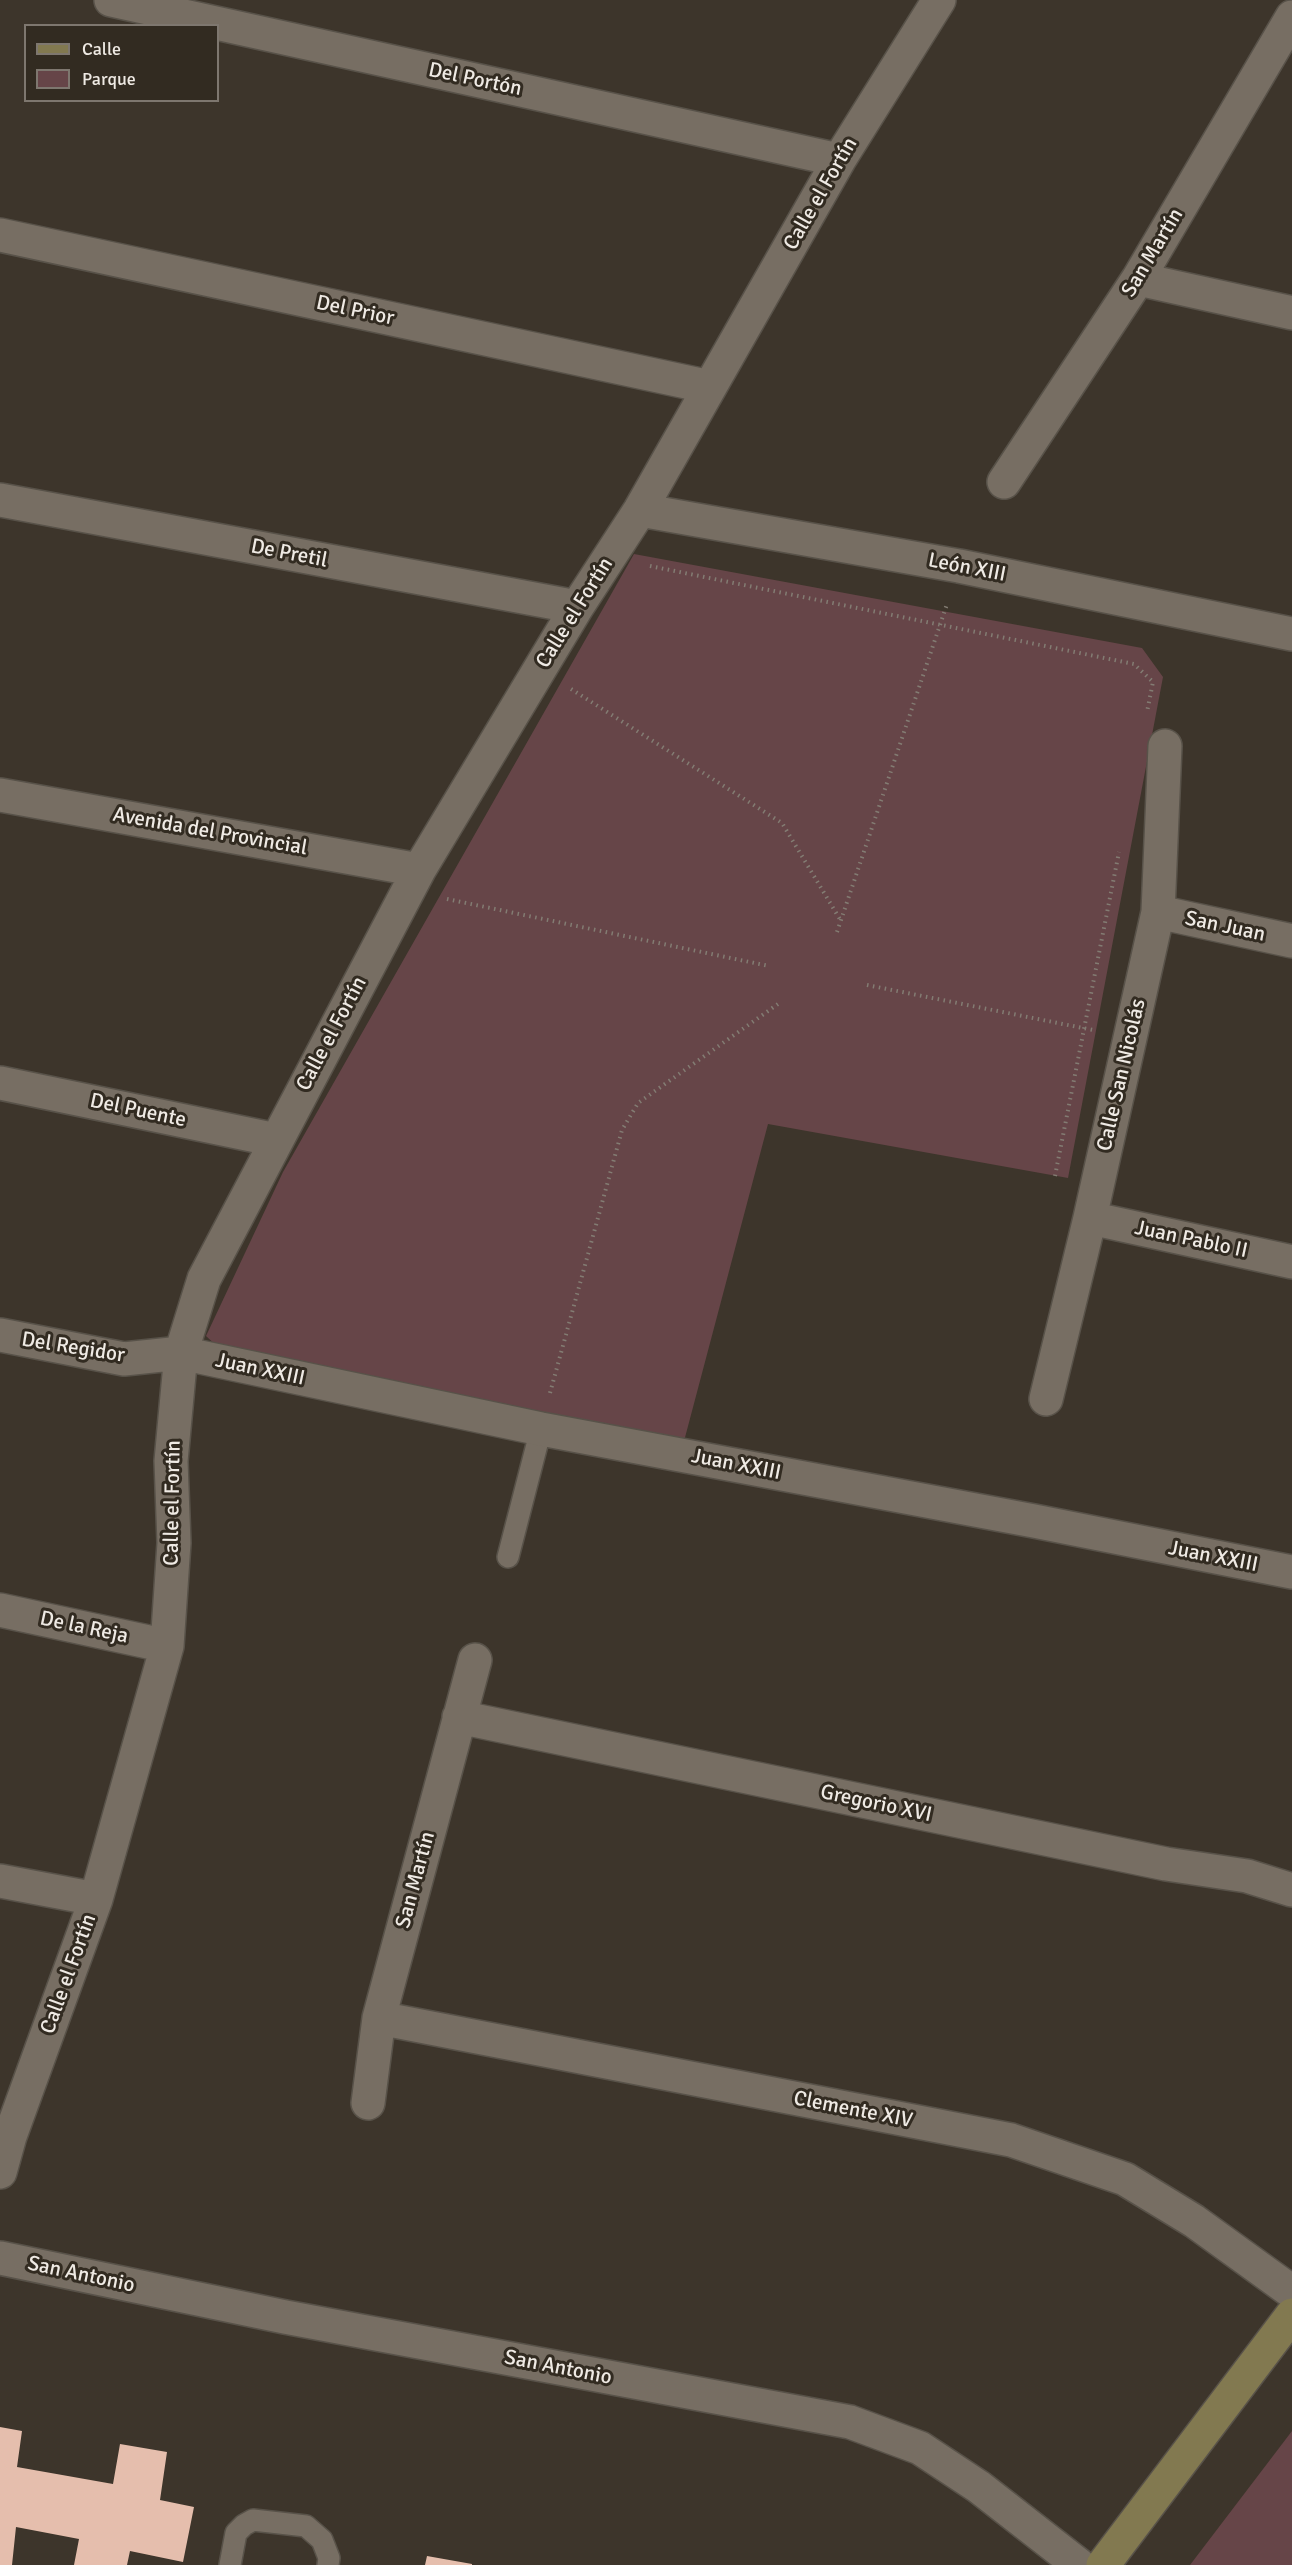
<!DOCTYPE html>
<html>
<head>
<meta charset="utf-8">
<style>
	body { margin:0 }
	#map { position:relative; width:1292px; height:2565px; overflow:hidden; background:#3d352b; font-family:Signika,sans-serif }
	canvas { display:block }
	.legend { position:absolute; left:24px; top:24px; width:195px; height:78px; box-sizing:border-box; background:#322b21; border:2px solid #7e776f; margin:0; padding:8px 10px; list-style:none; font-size:18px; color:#efeae4 }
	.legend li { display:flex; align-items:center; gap:12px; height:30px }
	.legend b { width:30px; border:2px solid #7e776f }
</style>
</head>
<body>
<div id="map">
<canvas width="1292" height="2565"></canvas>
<ul class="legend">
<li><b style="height:8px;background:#827950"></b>Calle</li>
<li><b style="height:16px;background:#664548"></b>Parque</li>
</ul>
</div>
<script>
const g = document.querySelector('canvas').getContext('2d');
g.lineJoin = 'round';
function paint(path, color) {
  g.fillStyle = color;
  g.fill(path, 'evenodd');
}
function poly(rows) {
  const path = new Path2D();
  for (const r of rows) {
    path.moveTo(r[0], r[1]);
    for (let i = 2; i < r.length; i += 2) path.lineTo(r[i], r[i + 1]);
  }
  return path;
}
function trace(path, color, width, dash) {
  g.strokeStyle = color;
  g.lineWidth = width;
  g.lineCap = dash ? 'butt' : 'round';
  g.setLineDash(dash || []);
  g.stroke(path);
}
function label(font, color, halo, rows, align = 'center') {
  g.font = font + ' Signika,sans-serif';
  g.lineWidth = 6;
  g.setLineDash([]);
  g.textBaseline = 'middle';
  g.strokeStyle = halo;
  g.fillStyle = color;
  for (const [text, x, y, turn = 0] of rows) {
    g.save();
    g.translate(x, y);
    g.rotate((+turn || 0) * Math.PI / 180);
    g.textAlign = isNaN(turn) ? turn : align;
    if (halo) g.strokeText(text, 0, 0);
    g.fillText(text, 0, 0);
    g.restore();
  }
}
paint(poly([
	[634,554,1142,648,1163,677,1068,1178,768,1124,683,1445,220,1349,206,1336,283,1172],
	[1292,2431,1292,2565,1190,2565]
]), '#664548');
paint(poly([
	[0,2427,22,2431,17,2467,113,2484,120,2444,167,2452,160,2500,194,2507,183,2562,130,2551,127,2565,74,2565,79,2539,16,2527,12,2565,0,2565],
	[427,2556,472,2564,472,2565,425,2565]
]), '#e5bead');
const lane = poly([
	[508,1557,541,1429],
	[230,2565,236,2533,244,2525,253,2520,306,2526,322,2540,329,2558,328,2565]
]);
const street = poly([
	[111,0,839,160],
	[0,235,710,387],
	[1138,279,1292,313],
	[1004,482,1138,279,1292,17],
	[0,500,577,607],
	[640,510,959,566,1292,634],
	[0,795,419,870],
	[1158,912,1292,941],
	[0,1083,276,1140],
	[1090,1218,1292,1262],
	[0,1335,124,1359,181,1353,541,1429,1034,1521,1292,1572],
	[1046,1399,1090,1218,1158,912,1165,746],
	[0,1610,167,1646],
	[459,1717,1166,1864,1247,1876,1292,1890],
	[0,1881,96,1899],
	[379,2018,1011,2140,1125,2179,1194,2221,1292,2292],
	[368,2103,379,2018,475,1660],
	[0,2172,10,2136,96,1899,167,1646,174,1543,171,1461,181,1353,204,1279,419,870,577,607,640,510,839,160,939,0],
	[0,2258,285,2317,850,2422,920,2448,979,2487,1079,2565]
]);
const secondary = poly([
	[1103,2565,1292,2315]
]);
trace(lane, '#585249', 24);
trace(street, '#585249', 36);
trace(secondary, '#585249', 36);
trace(poly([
	[650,566,1134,664,1153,682,1147,712],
	[571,689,782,823,841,921],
	[447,899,769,966],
	[837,932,947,604],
	[867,985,1093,1030],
	[1055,1176,1119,852],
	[550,1393,622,1130,638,1103,778,1004]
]), '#837c73', 4, [1.5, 4.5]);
trace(lane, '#776e63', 21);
trace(street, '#776e63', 33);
trace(secondary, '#827950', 33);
label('21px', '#efeae4', '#322b21', [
	["Del Portón",475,80,12],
	["Calle el Fortín",821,194,-60],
	["San Martín",1153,253,-59],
	["Del Prior",355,311,12],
	["De Pretil",289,554,11],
	["León XIII",967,568,11],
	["Calle el Fortín",575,613,-58],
	["Avenida del Provincial",210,832,10],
	["San Juan",1225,927,12],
	["Calle el Fortín",332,1034,-62],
	["Calle San Nicolás",1122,1075,-77],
	["Del Puente",138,1111,12],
	["Juan Pablo II",1191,1240,12],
	["Del Regidor",73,1348,9],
	["Juan XXIII",260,1370,12],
	["Juan XXIII",736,1465,11],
	["Calle el Fortín",173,1503,-89],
	["Juan XXIII",1213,1557,11],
	["De la Reja",84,1628,12],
	["Gregorio XVI",876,1804,12],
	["San Martín",416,1880,-75],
	["Calle el Fortín",69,1974,-70],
	["Clemente XIV",853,2110,11],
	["San Antonio",81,2275,12],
	["San Antonio",558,2368,11]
]);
</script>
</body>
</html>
